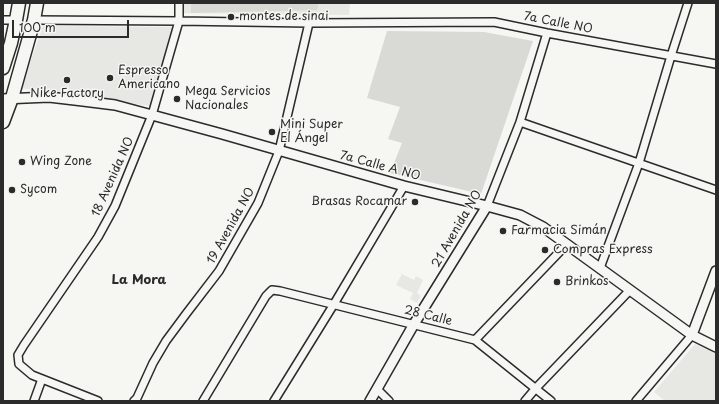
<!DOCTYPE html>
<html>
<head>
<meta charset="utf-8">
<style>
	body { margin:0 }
	#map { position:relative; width:719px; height:404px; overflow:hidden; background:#f6f6f2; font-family:"Playpen Sans",sans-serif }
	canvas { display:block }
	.frame { position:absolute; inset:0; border:4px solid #2b2b2b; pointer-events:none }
	.scale { position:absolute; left:12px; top:20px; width:117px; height:18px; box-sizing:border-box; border:2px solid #2b2b2b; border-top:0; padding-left:5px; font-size:12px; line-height:14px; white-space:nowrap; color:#2b2b2b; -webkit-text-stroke:3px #f6f6f2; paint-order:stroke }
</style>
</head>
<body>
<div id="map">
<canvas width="719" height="404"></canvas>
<div class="frame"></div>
<div class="scale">100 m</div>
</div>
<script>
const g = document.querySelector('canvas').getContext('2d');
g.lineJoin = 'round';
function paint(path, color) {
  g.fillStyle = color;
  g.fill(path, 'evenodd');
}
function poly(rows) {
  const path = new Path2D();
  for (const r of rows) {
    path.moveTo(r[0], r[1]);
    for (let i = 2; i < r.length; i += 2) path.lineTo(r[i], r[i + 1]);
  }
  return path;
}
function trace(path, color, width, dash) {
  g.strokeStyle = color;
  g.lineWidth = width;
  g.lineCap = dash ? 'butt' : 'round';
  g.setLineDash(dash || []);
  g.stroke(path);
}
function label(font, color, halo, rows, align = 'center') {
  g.font = font + ' "Playpen Sans",sans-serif';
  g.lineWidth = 3;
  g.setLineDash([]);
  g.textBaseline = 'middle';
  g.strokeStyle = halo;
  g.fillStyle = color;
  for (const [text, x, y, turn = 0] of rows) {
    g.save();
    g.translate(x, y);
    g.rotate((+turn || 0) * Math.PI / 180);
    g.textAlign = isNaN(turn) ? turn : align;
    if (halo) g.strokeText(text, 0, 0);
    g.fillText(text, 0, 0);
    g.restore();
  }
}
paint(poly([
	[181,3,350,3,349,15,181,13],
	[43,26,173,27,150,106,21,88],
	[402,274,414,280,416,276,423,280,417,293,421,296,417,303,410,299,413,293,396,285],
	[695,344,716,354,716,401,665,401,654,392]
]), '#e7e7e3');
paint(poly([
	[191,3,319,3,317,10,191,13],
	[387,31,484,32,533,41,481,194,390,173,402,143,388,139,400,107,367,98]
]), '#d9d9d5');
const minor = poly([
	[3,20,16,20],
	[34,20,179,21,309,23,494,22,547,33,716,64],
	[520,122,716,190],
	[487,206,520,122,547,33],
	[600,268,639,163,671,56,688,3],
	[475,340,567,244],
	[377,389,389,401],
	[34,401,42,379],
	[98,401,32,375,19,364,18,355,24,345,98,237,115,206,152,115,179,21,179,3],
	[134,401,137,398,153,363,166,341,186,314,219,271,258,203,279,151,309,23],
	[203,401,266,296,272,290,280,291,475,340,551,401],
	[274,401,334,304,404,186],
	[525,401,536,388,630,290],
	[636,401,692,335]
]);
const tertiary = poly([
	[3,99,49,97,83,101,115,105,222,134,404,186,487,206,520,215,543,227,692,335,716,347],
	[692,335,716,271],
	[370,401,414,324,487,206]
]);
const trunk = poly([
	[3,68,11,43,16,20,19,3],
	[3,122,12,98,34,20,37,3]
]);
trace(minor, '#2b2b2b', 10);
trace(tertiary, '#2b2b2b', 12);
trace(trunk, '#2b2b2b', 15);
trace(minor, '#f6f6f2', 7);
trace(tertiary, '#f6f6f2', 9);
trace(trunk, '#f6f6f2', 12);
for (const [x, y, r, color] of [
	[231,17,4,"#2b2b2b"],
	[110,78,4,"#2b2b2b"],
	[67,80,4,"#2b2b2b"],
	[177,99,4,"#2b2b2b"],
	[272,132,4,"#2b2b2b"],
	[22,162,4,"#2b2b2b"],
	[12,190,4,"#2b2b2b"],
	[415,202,4,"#2b2b2b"],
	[503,231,4,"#2b2b2b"],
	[545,250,4,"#2b2b2b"],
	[557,282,4,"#2b2b2b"]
]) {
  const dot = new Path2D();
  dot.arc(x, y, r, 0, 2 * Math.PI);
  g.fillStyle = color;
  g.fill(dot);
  trace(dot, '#f6f6f2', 1.5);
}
label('12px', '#2b2b2b', '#f6f6f2', [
	["montes de sinai",239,17],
	["Espresso",118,71],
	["Americano",118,85],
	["Mega Servicios",185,92],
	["Nacionales",185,106],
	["Nike Factory",67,94,"center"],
	["Mini Super",280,125],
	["El Ángel",280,139],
	["Wing Zone",30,162],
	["Sycom",20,190],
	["Brasas Rocamar",407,202,"right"],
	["Farmacia Simán",511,231],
	["Compras Express",553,250],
	["Brinkos",565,282]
], 'left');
label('12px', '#2b2b2b', '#f6f6f2', [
	["7a Calle NO",558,23,11],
	["7a Calle A NO",380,166,15],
	["18 Avenida NO",113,177,-66],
	["19 Avenida NO",231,226,-61],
	["21 Avenida NO",457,229,-60],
	["28 Calle",428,316,14]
]);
label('bold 13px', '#2b2b2b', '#f6f6f2', [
	["La Mora",139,280]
]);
</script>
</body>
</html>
